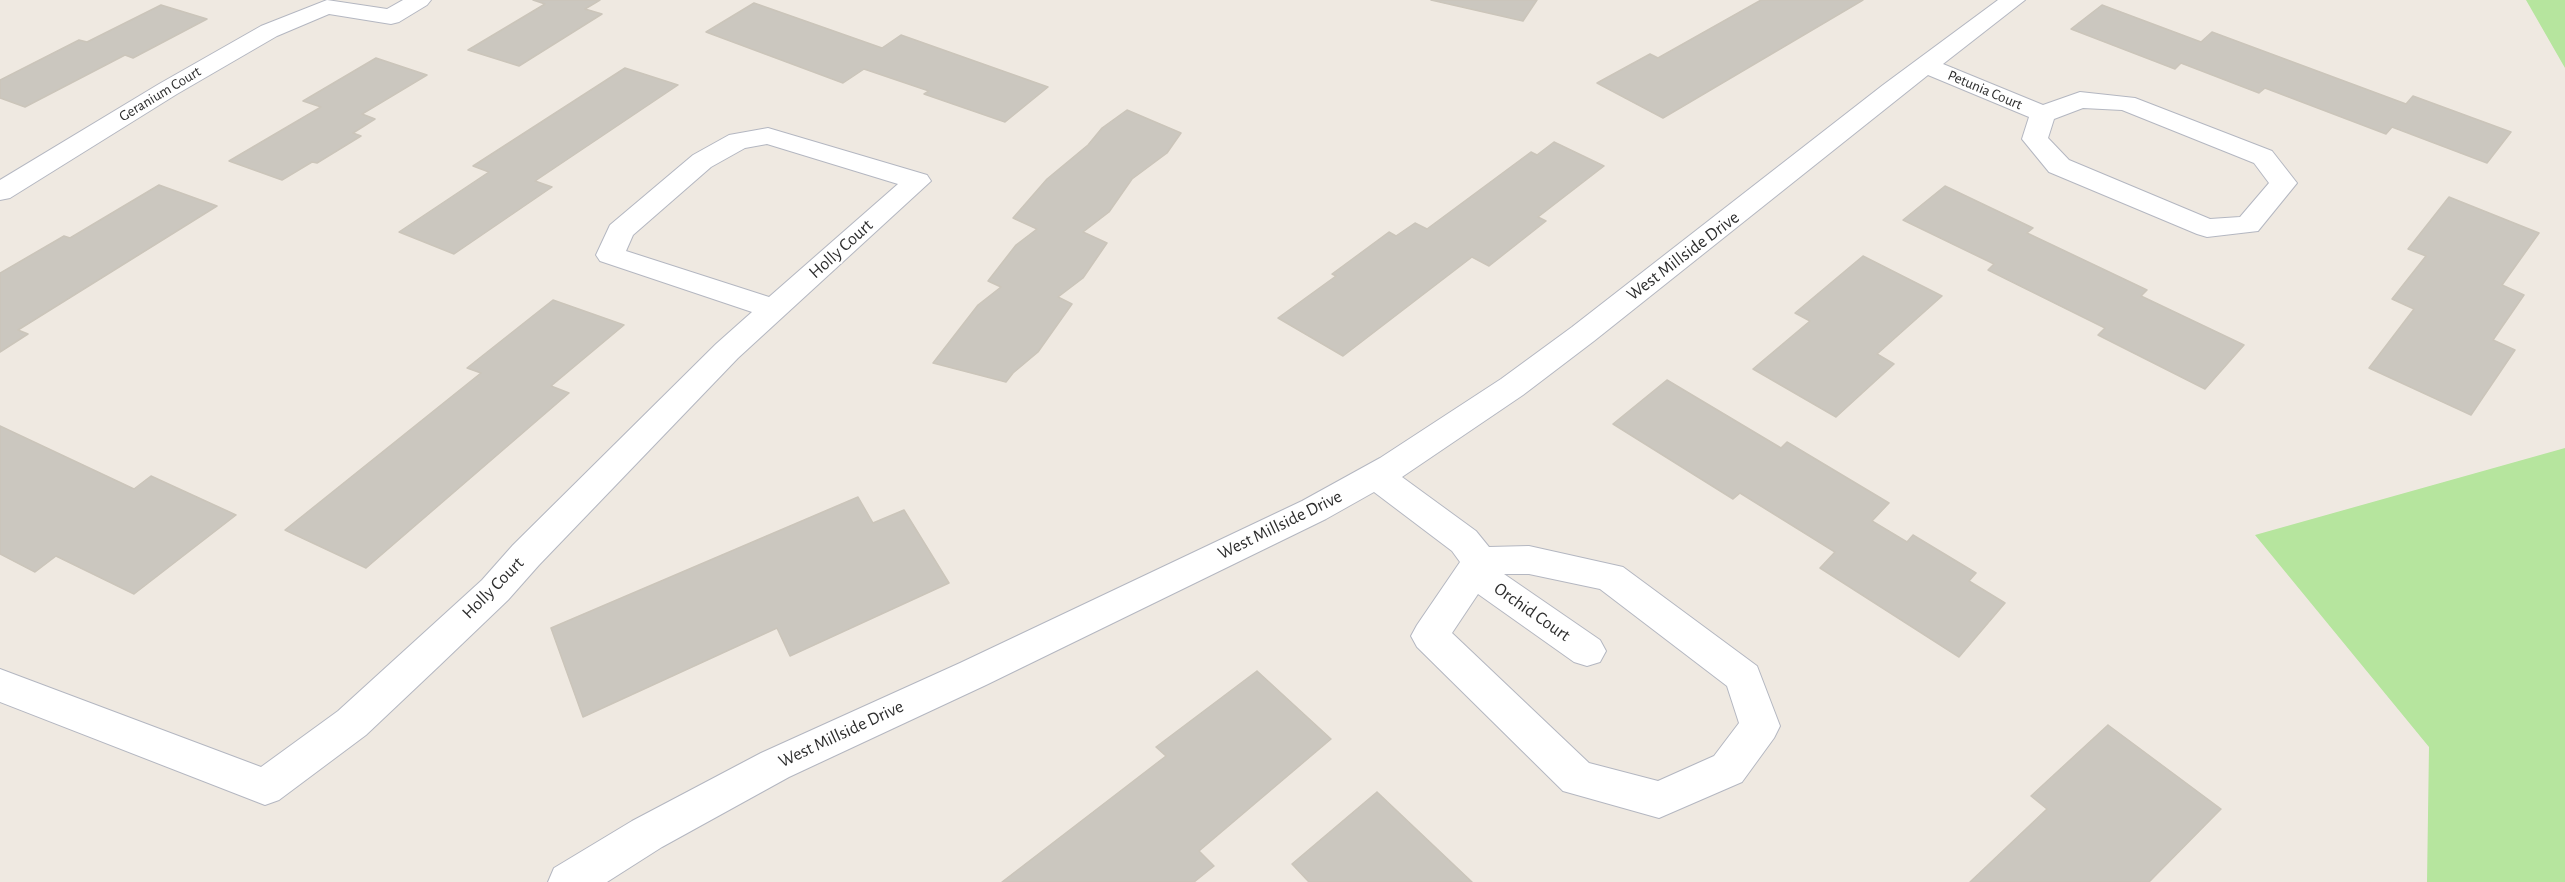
<!DOCTYPE html>
<html>
<head>
<meta charset="utf-8">
<style>
	body { margin:0 }
	canvas { display:block; background:#efe9e1 }
</style>
</head>
<body>
<canvas width="2565" height="882"></canvas>
<script>
const g = document.querySelector('canvas').getContext('2d');
g.lineJoin = 'round';
function paint(path, color) {
  g.fillStyle = color;
  g.fill(path, 'evenodd');
}
function poly(rows) {
  const path = new Path2D();
  for (const r of rows) {
    path.moveTo(r[0], r[1]);
    for (let i = 2; i < r.length; i += 2) path.lineTo(r[i], r[i + 1]);
  }
  return path;
}
function trace(path, color, width, dash) {
  g.strokeStyle = color;
  g.lineWidth = width;
  g.lineCap = dash ? 'butt' : 'round';
  g.setLineDash(dash || []);
  g.stroke(path);
}
function label(font, color, halo, rows, align = 'center') {
  g.font = font + ' "Alegreya Sans",sans-serif';
  g.lineWidth = 4.5;
  g.setLineDash([]);
  g.textBaseline = 'middle';
  g.strokeStyle = halo;
  g.fillStyle = color;
  for (const [text, x, y, turn = 0] of rows) {
    g.save();
    g.translate(x, y);
    g.rotate((+turn || 0) * Math.PI / 180);
    g.textAlign = isNaN(turn) ? turn : align;
    if (halo) g.strokeText(text, 0, 0);
    g.fillText(text, 0, 0);
    g.restore();
  }
}
paint(poly([
	[2526,0,2565,0,2565,68],
	[2565,448,2565,882,2427,882,2429,747,2255,535]
]), '#b6e59e');
const building = poly([
	[533,0,600,0,585,9,602,14,519,66,468,50,545,4,533,0],
	[1431,0,1537,0,1523,21,1431,0],
	[1761,0,1863,0,1663,118,1597,83,1650,54,1658,58,1761,0],
	[754,3,882,48,901,35,1048,87,1005,122,924,94,929,91,864,69,843,83,706,32,754,3],
	[161,5,207,19,133,58,125,55,25,107,0,98,0,80,79,40,87,42,161,5],
	[2102,5,2201,42,2212,32,2406,104,2413,96,2511,132,2487,163,2392,127,2386,134,2265,88,2259,93,2181,63,2175,69,2071,29,2102,5],
	[376,58,427,75,362,114,375,119,353,133,361,136,317,163,312,162,282,180,229,161,321,107,303,101,376,58],
	[625,68,678,85,535,181,552,187,454,254,399,232,489,172,473,166,625,68],
	[1127,110,1181,133,1167,153,1132,179,1109,212,1083,232,1107,243,1083,278,1058,297,1072,304,1038,352,1013,373,1006,382,933,363,978,305,1001,287,988,281,1016,245,1037,229,1013,218,1047,179,1088,145,1102,128,1127,110],
	[1554,142,1604,166,1538,217,1546,221,1489,266,1472,257,1343,356,1278,318,1336,276,1332,274,1389,232,1396,236,1415,223,1427,229,1531,152,1537,155,1554,142],
	[159,185,217,206,18,330,28,334,0,352,0,273,64,236,70,238,159,185],
	[1945,186,2033,228,2027,233,2147,290,2141,296,2244,345,2205,389,2098,335,2105,328,1988,270,1994,264,1903,220,1945,186],
	[2449,197,2539,233,2502,285,2524,295,2493,340,2515,350,2471,415,2369,368,2414,309,2392,299,2426,256,2408,249,2449,197],
	[1863,256,1942,296,1877,354,1894,364,1836,417,1753,369,1810,321,1795,313,1863,256],
	[553,300,624,325,551,386,569,393,366,568,285,530,481,373,467,368,553,300],
	[1667,380,1781,448,1787,442,1889,503,1872,521,1907,542,1913,535,1976,573,1969,581,2005,603,1959,657,1820,568,1835,552,1740,493,1733,499,1613,424,1667,380],
	[0,426,134,489,151,476,236,515,134,594,56,556,35,572,0,554,0,426],
	[858,497,873,523,904,510,949,583,790,656,777,628,583,717,551,628,858,497],
	[1257,671,1331,739,1199,851,1214,866,1194,882,1002,882,1166,756,1156,747,1257,671],
	[2108,725,2221,809,2149,882,1970,882,2047,809,2031,796,2108,725],
	[1377,792,1472,882,1309,882,1292,864,1377,792]
]);
paint(building, '#cbc7bf');
trace(building, '#cbc5ba', 1.5);
const street = poly([
	[327,0,387,9,403,0,431,0,427,5,399,22,391,24,329,14,277,36,177,94,10,198,0,200,0,180,159,84,261,26,327,0],
	[1998,0,2025,0,1943,64,2043,105,2080,92,2135,98,2272,151,2297,183,2258,231,2207,237,2197,234,2049,172,2022,139,2029,117,1928,75,1594,341,1523,395,1402,477,1476,531,1489,547,1529,546,1623,567,1757,666,1780,726,1774,738,1742,782,1659,818,1563,791,1417,647,1411,636,1417,625,1460,562,1452,551,1374,492,1326,519,986,685,789,777,662,847,607,882,548,882,554,868,632,821,761,753,960,663,1302,501,1380,458,1501,379,1572,327,1883,85,1998,0],
	[2083,108,2122,110,2254,163,2269,183,2240,217,2210,219,2069,160,2048,138,2054,119,2083,108],
	[1504,574,1529,574,1600,589,1727,686,1739,723,1714,756,1658,781,1589,763,1452,633,1478,594,1574,662,1587,666,1600,662,1606,651,1600,640,1504,574],
	[768,128,927,175,931,181,738,358,539,565,508,600,439,666,366,735,279,800,265,805,0,702,0,669,261,767,338,711,482,580,513,545,716,344,752,312,600,261,596,255,610,225,693,155,729,135,768,128],
	[767,144,898,184,769,297,626,251,633,235,711,167,745,148,767,144]
]);
trace(street, '#b4b7c1', 2);
paint(street, '#fff');
label('15px', '#2e2e2e', '#fff', [
	["Petunia Court",1985,90,23],
	["Geranium Court",160,94,-31]
]);
label('18px', '#2e2e2e', '#fff', [
	["Holly Court",841,249,-42],
	["West Millside Drive",1683,256,-37],
	["West Millside Drive",1280,525,-26],
	["Holly Court",493,588,-45],
	["Orchid Court",1532,612,35],
	["West Millside Drive",841,734,-25]
]);
</script>
</body>
</html>
